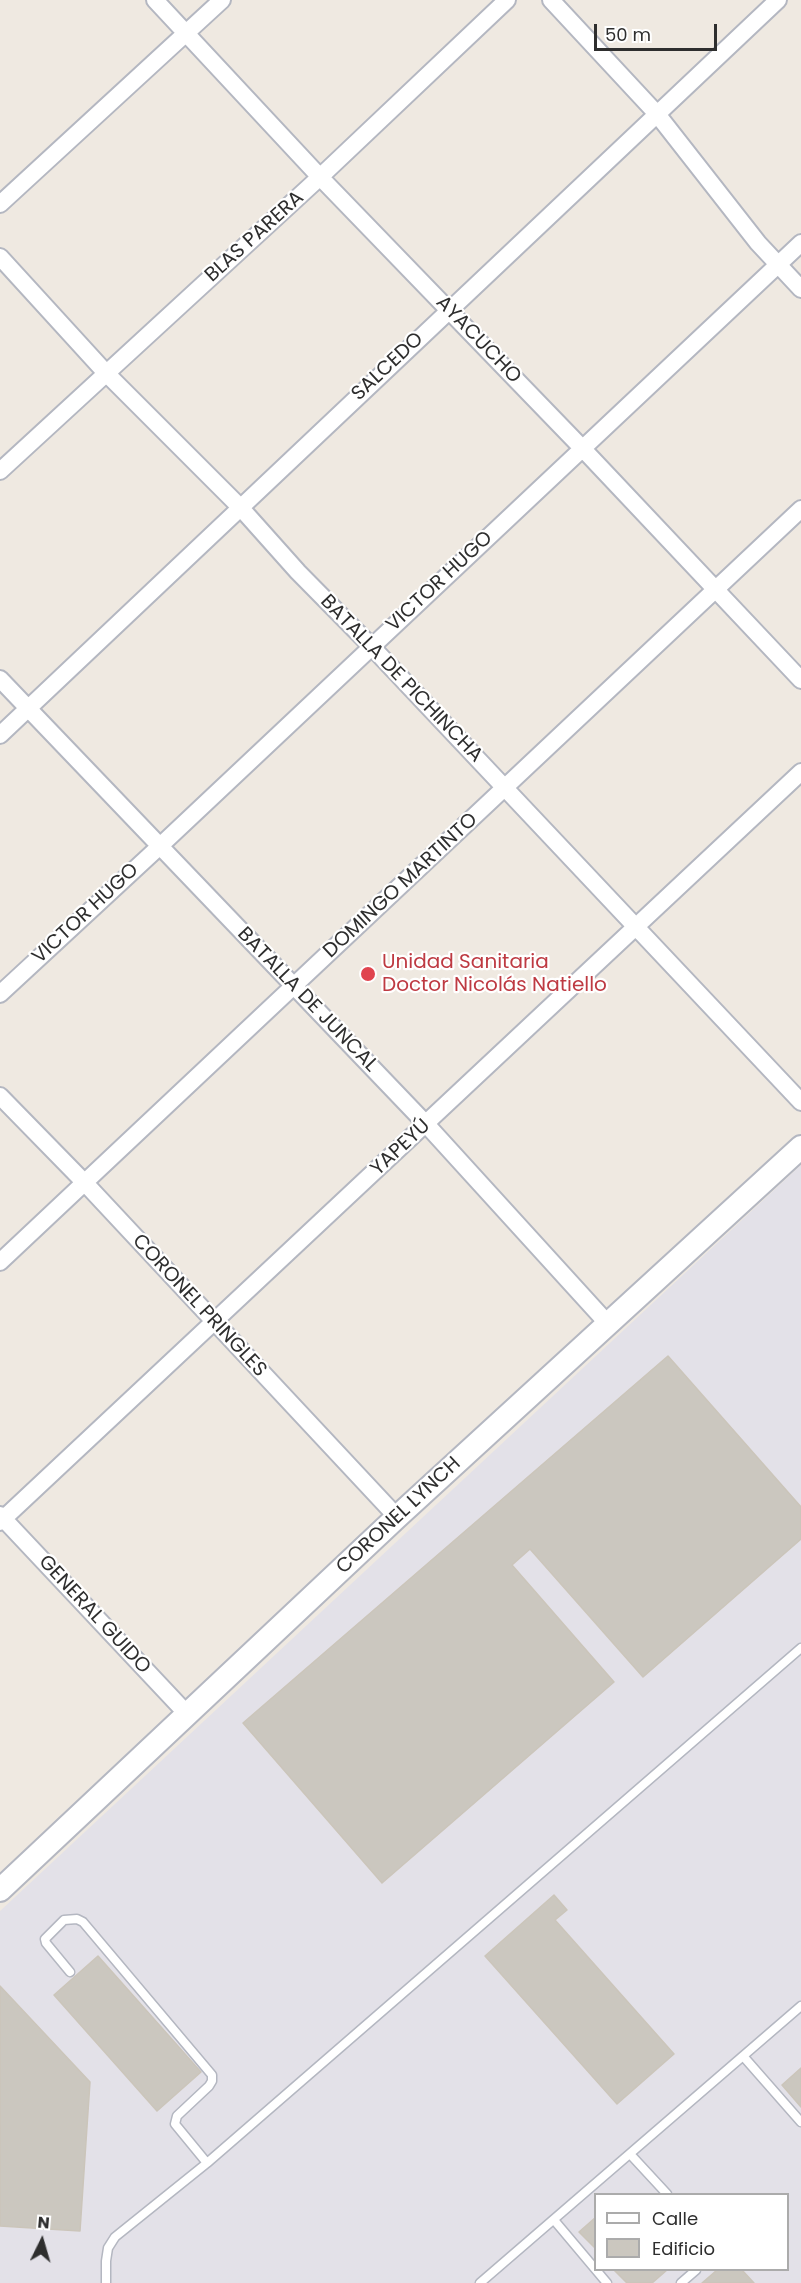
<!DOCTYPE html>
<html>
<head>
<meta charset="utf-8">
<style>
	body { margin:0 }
	#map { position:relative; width:801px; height:2283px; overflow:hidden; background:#efe9e1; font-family:Poppins,sans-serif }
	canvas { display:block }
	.legend { position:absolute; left:594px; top:2193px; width:195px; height:78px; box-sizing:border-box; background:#fff; border:2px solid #ababab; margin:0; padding:8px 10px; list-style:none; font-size:18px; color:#2e2e2e }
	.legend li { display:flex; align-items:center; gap:12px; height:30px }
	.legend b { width:30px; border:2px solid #ababab }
	.north { position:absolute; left:12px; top:2211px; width:60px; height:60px; -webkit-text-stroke:4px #fff; paint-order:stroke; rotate:5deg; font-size:16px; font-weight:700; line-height:24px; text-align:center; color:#2e2e2e }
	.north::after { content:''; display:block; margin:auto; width:21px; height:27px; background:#2e2e2e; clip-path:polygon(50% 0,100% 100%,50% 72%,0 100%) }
	.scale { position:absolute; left:594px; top:24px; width:123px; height:27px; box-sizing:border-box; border:3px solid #2e2e2e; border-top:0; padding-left:8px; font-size:18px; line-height:21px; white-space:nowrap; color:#2e2e2e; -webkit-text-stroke:4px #fff; paint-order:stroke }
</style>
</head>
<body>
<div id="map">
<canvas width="801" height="2283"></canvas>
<ul class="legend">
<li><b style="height:8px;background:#fff"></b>Calle</li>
<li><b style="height:16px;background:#cbc7bf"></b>Edificio</li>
</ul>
<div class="north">N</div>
<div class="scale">50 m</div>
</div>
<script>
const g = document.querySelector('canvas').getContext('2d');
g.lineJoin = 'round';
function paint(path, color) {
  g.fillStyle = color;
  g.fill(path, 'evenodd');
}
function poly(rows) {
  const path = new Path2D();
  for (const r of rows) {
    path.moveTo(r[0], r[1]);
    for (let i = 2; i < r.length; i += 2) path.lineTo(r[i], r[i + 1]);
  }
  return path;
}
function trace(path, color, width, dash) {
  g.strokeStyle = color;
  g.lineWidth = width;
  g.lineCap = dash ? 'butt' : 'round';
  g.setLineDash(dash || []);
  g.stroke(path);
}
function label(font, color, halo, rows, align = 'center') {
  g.font = font + ' Poppins,sans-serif';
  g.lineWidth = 4.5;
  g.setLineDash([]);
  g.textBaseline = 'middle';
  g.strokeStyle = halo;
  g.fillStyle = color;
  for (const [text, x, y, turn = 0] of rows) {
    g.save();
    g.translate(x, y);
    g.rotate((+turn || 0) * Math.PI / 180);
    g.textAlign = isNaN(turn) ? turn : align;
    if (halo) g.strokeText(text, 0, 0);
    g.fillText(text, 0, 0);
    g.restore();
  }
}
paint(poly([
	[801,1165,801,2283,0,2283,0,1911],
	[596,2194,788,2194,788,2270,596,2270]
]), '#e3e1e8');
const building = poly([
	[668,1356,801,1507,801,1539,643,1677,530,1549,512,1565,614,1682,382,1883,243,1723,668,1356],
	[554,1895,567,1910,555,1920,674,2054,617,2104,485,1956,554,1895],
	[98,1956,201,2072,157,2111,54,1995,98,1956],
	[0,1986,90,2082,80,2231,0,2226,0,1986],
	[801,2068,801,2107,782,2085,801,2068],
	[596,2217,596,2249,579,2232,596,2217],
	[614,2270,667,2270,652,2283,627,2283,614,2270],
	[717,2270,742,2270,754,2283,702,2283,717,2270]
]);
paint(building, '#cbc7bf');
trace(building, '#cbc5ba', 1.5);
const service = poly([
	[70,1972,46,1943,45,1939,64,1920,77,1919,83,1922,212,2075,212,2081,209,2086,177,2116,175,2124,207,2163],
	[743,2056,801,2122],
	[630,2154,667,2194],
	[554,2220,607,2283],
	[106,2283,106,2261,108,2248,115,2237,207,2163,801,1648],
	[480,2283,801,2006],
	[681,2283,696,2270]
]);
const minor = poly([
	[155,0,320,177,583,449,801,680],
	[551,0,657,114,758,243,801,289],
	[0,204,222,0],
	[0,257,106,373,240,507,298,572,371,646,801,1102],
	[0,471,320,177,507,0],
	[0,679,426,1124,609,1325],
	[0,735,778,0],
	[0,994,160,846,801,243],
	[0,1096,85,1183,397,1517],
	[0,1262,801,509],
	[0,1515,188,1715],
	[0,1522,801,772]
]);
const secondary = poly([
	[0,1890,397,1517,801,1147]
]);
trace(service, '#b4b7c1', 11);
trace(minor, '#b4b7c1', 20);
trace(secondary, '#b4b7c1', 26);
trace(service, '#fff', 8);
trace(minor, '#fff', 16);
trace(secondary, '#fff', 22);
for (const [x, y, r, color] of [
	[368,974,8,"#e0444e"]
]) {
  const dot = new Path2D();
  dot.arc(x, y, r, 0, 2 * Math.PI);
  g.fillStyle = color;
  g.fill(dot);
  trace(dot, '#fff', 2);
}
label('20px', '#2e2e2e', '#fff', [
	["BLAS PARERA",255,237,-42],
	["AYACUCHO",478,340,46],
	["SALCEDO",388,367,-43],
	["VICTOR HUGO",440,582,-43],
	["BATALLA DE PICHINCHA",401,679,46],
	["DOMINGO MARTINTO",401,886,-43],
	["VICTOR HUGO",86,914,-43],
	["BATALLA DE JUNCAL",307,1000,46],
	["YAPEYÚ",401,1148,-43],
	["CORONEL PRINGLES",199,1306,47],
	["CORONEL LYNCH",399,1516,-43],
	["GENERAL GUIDO",94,1615,47]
]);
label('20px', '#be3a42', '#fff', [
	["Unidad Sanitaria",382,963],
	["Doctor Nicolás Natiello",382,986]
], 'left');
</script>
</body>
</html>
